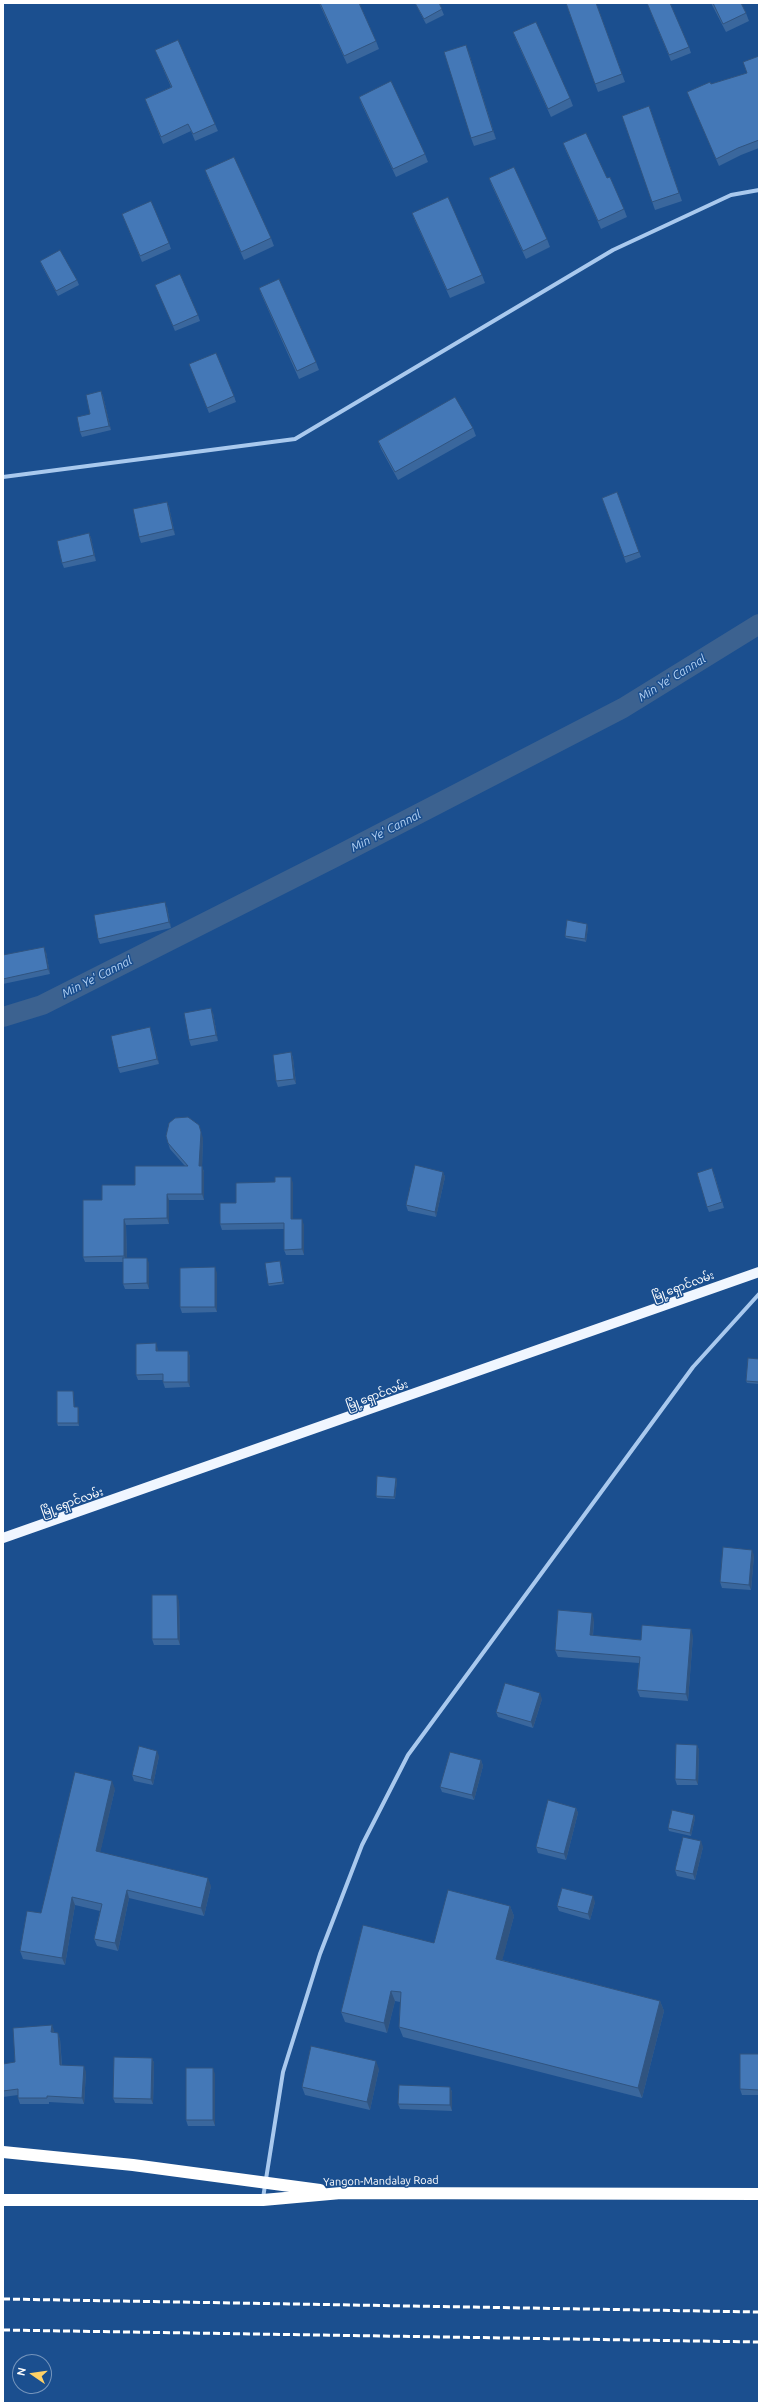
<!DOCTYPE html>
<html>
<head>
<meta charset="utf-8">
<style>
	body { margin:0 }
	#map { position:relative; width:762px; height:2406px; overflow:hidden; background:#1b4f8f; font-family:Ubuntu,sans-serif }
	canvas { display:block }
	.frame { position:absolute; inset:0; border:4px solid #fff; pointer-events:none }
	.north { position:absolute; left:12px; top:2354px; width:40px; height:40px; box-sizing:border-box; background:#1b4f8f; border:1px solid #7695bc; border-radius:50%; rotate:283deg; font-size:11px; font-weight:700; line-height:16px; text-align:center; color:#fff }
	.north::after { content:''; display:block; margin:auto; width:14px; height:18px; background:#ffd166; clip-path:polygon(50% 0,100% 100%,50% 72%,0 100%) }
</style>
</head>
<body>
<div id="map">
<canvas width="762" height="2406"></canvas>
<div class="frame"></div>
<div class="north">N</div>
</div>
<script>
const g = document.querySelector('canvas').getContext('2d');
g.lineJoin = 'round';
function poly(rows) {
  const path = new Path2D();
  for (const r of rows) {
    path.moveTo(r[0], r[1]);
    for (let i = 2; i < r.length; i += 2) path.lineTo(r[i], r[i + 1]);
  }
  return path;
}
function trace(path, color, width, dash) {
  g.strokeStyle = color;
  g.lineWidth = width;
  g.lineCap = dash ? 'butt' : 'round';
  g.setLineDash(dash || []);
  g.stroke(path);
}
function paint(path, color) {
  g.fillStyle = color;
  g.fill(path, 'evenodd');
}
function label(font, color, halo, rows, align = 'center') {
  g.font = font + ' Ubuntu,"Noto Sans Myanmar",sans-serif';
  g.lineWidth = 3;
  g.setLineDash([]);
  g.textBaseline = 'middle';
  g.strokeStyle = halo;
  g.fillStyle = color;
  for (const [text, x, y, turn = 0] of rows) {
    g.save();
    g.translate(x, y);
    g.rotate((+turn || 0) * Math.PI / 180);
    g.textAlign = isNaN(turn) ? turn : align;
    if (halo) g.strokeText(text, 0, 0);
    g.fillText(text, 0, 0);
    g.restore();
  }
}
trace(poly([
	[3,1017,42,1005,335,857,623,708,759,624]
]), '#3c6290', 20);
trace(poly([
	[3,477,295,439,613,250,731,195,759,190],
	[263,2198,283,2072,320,1954,362,1845,408,1755,693,1367,759,1294]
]), '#a9c9ee', 4);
trace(poly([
	[3,1538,759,1272]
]), '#f0f6ff', 10);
trace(poly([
	[3,2152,133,2165,320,2190],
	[3,2200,263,2200,341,2193,759,2194]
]), '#fff', 12);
trace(poly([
	[3,2299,759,2312],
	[3,2330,759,2342]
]), '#fff', 3, [7, 3]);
paint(poly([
	[319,3,359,3,376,41,379,49,347,64],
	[415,3,439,3,444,15,426,24],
	[566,3,596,3,625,82,598,92],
	[647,3,689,47,691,53,671,61],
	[711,3,741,3,746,13,749,21,726,32],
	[513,32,570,98,573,106,551,117,516,40],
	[155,50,215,124,218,131,195,141,191,131,163,144,145,99,171,87],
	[469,53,496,139,474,146,471,138],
	[759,56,759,148,741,155,719,166,687,92,711,84,747,73],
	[359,97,425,154,428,162,396,177,362,105],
	[649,106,682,201,655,210,622,116],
	[563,143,607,178,624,209,627,217,601,229,566,151],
	[205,170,271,238,274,246,244,260,208,178],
	[489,178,547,239,550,247,526,259,492,186],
	[412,213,482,275,485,283,450,298,415,221],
	[122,214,169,243,171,249,142,262],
	[40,261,77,280,79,285,58,296,42,266],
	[155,285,198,315,200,321,175,331],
	[259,288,316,362,319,370,299,379,262,296],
	[189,364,234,396,236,402,209,413],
	[101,391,103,396,111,430,82,437,80,432],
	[473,428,476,436,398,480,381,449,378,441],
	[617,492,641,557,626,563,602,498],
	[167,502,169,507,175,535,141,543,139,537],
	[89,533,91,538,96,561,64,568,62,563],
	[167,907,171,928,100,944,98,939],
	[588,927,586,942,566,938,565,936],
	[46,952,50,974,3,984,3,955],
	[213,1013,218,1041,191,1046,189,1040],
	[152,1033,159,1064,120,1073,118,1068],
	[291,1052,293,1058,296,1084,278,1087,276,1081],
	[203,1138,202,1166,204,1172,204,1200,169,1200,169,1224,126,1225,127,1258,149,1263,149,1289,125,1289,123,1284,123,1262,85,1262,83,1257,102,1200,135,1185,185,1166,170,1149,168,1143],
	[443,1172,445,1177,436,1217,408,1211,406,1205],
	[714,1173,724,1208,709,1212,707,1207],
	[293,1183,293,1219,304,1225,304,1255,286,1255,284,1250,284,1229,222,1230,220,1224,236,1203],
	[281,1264,284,1284,269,1286,268,1284],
	[217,1273,217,1312,182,1313,180,1307],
	[158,1349,158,1351,188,1351,190,1357,190,1387,165,1388,163,1382,163,1380,138,1380,136,1375],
	[759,1359,759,1384,747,1383,746,1381],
	[73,1391,74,1394,74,1407,78,1407,79,1410,79,1426,58,1426,57,1423],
	[396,1478,397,1480,395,1499,377,1498,376,1496],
	[754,1555,751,1590,722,1588,720,1582],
	[179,1601,180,1645,154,1645,152,1639],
	[594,1620,593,1636,641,1640,693,1636,688,1701,640,1697,637,1690,639,1663,558,1657,555,1650],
	[542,1699,533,1728,498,1717,496,1712],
	[697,1745,699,1750,698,1785,677,1785,675,1779],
	[159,1756,153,1785,134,1781,132,1775],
	[481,1760,483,1766,474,1800,442,1792,440,1787],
	[115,1789,100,1852,211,1886,204,1916,129,1898,118,1951,97,1946,94,1939,100,1911,75,1905,65,1965,23,1959,20,1951,41,1913],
	[576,1808,578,1813,566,1860,538,1853,536,1847],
	[694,1815,695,1818,691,1836,669,1831,668,1828],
	[703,1847,695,1880,677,1876,675,1870],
	[595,1902,590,1920,559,1911,557,1906],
	[510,1906,514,1916,502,1960,660,2001,664,2011,642,2098,403,2037,399,2027,400,2002,395,2001,387,2033,345,2022,341,2012,434,1943],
	[54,2030,54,2032,60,2039,62,2065,86,2072,84,2104,49,2102,49,2104,20,2104,18,2098,18,2095,3,2097,3,2064,15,2062],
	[759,2054,759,2095,742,2095,740,2089],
	[152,2058,154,2063,153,2104,115,2103,113,2098],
	[379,2069,370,2110,305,2095,302,2087],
	[215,2074,215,2126,188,2126,186,2120],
	[450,2087,452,2092,452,2111,400,2109,398,2104]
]), '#3a679d');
paint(poly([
	[466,45,469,53,496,139,493,131],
	[101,391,103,396,111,430,109,426],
	[167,502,169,507,175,535,173,529],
	[89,533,91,538,96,561,94,555],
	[165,902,167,907,171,928,169,922],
	[587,924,588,927,586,942,585,939],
	[44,947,46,952,50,974,48,969],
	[211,1008,213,1013,218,1041,216,1035],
	[150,1027,152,1033,159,1064,157,1059],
	[291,1052,293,1058,296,1084,294,1079],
	[199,1125,203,1138,202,1172,199,1166],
	[202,1166,204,1172,204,1200,202,1194],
	[443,1172,445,1177,436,1217,435,1212],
	[291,1177,293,1183,293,1225,291,1219],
	[167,1194,169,1200,169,1224,167,1218],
	[124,1219,126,1225,127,1262,124,1256],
	[302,1219,304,1225,304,1255,302,1249],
	[147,1258,149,1263,149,1289,147,1283],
	[280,1261,281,1264,284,1284,283,1282],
	[215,1267,217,1273,217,1312,215,1307],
	[156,1343,158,1349,158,1357,156,1351],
	[188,1351,190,1357,190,1387,188,1382],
	[73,1391,74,1394,75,1410,74,1407],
	[78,1407,79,1410,79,1426,78,1423],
	[396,1478,397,1480,395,1499,394,1497],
	[752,1550,754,1555,751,1590,749,1585],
	[177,1595,179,1601,180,1645,178,1639],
	[592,1613,594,1620,592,1642,590,1635],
	[691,1629,693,1636,688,1701,686,1694],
	[540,1693,542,1699,533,1728,531,1722],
	[697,1745,699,1750,698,1785,696,1780],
	[157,1751,159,1756,153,1785,151,1780],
	[481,1760,483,1766,474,1800,472,1795],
	[112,1781,115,1789,99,1858,96,1851],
	[576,1808,578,1813,566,1860,564,1854],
	[694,1815,695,1818,691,1836,690,1833],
	[701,1841,703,1847,695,1880,693,1874],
	[208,1878,211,1886,204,1916,201,1908],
	[127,1890,129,1898,118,1951,115,1943],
	[593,1896,595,1902,590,1920,588,1914],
	[72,1897,75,1905,65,1965,62,1958],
	[510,1906,514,1916,500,1969,496,1959],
	[391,1991,395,2001,387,2033,384,2023],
	[660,2001,664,2011,642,2098,638,2088],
	[52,2025,54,2030,53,2037,51,2032],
	[58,2033,60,2039,62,2071,60,2065],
	[152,2058,154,2063,153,2104,151,2099],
	[376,2061,379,2069,370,2110,367,2102],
	[84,2066,86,2072,84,2104,82,2098],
	[213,2068,215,2074,215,2126,213,2120],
	[450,2087,452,2092,452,2111,450,2105]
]), '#305480');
const building = poly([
	[320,3,359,3,376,41,344,56,320,3],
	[415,3,439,3,442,9,424,19,415,3],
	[566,3,596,3,622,74,595,84,566,3],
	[647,3,670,3,689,47,669,55,647,3],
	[713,3,741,3,746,13,723,24,713,3],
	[536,22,570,98,548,109,513,32,536,22],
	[178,40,215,124,193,134,188,124,161,137,145,99,172,87,155,50,178,40],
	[466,45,493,131,471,138,444,52,466,45],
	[759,56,759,140,738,148,716,159,687,92,710,82,711,84,747,73,743,62,759,56],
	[391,81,425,154,393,169,359,97,391,81],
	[649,106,679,193,652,202,622,116,649,106],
	[586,133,607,178,610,177,624,209,598,221,563,143,586,133],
	[234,157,271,238,241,252,205,170,234,157],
	[514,167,547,239,523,251,489,178,514,167],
	[448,197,482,275,447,290,412,213,448,197],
	[151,201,169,243,140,256,122,214,151,201],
	[60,250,77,280,56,291,40,261,60,250],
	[180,274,198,315,173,326,155,285,180,274],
	[279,279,316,362,297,371,259,288,279,279],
	[216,353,234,396,207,408,189,364,216,353],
	[101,391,109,426,80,432,77,417,90,414,86,395,101,391],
	[455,397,473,428,395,472,378,441,455,397],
	[617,492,639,552,624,557,602,498,617,492],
	[167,502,173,529,139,537,133,509,167,502],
	[89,533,94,555,62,563,57,541,89,533],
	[165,902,169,922,98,939,94,915,165,902],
	[567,920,587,924,585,939,565,936,567,920],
	[44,947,48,969,3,979,3,955,44,947],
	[211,1008,216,1035,189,1040,184,1013,211,1008],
	[150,1027,157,1059,118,1068,111,1036,150,1027],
	[291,1052,294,1079,276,1081,273,1055,291,1052],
	[188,1117,199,1125,201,1132,199,1166,202,1166,202,1194,167,1194,167,1218,124,1219,124,1256,83,1257,83,1200,102,1200,102,1185,135,1185,135,1166,188,1166,168,1143,166,1136,169,1123,175,1118,188,1117],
	[415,1165,443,1172,435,1212,406,1205,415,1165],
	[712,1168,722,1202,707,1207,697,1173,712,1168],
	[275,1177,291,1177,291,1219,302,1219,302,1249,284,1250,284,1223,220,1224,220,1203,236,1203,236,1183,275,1182,275,1177],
	[123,1258,147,1258,147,1283,123,1284,123,1258],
	[280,1261,283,1282,268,1284,265,1263,280,1261],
	[215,1267,215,1307,180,1307,180,1268,215,1267],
	[156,1343,156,1351,188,1351,188,1382,163,1382,163,1374,136,1375,136,1344,156,1343],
	[748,1358,759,1359,759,1382,746,1381,748,1358],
	[57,1391,73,1391,74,1407,78,1407,78,1423,57,1423,57,1391],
	[377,1476,396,1478,394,1497,376,1496,377,1476],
	[723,1547,752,1550,749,1585,720,1582,723,1547],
	[152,1595,177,1595,178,1639,152,1639,152,1595],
	[558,1610,592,1613,590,1635,641,1640,642,1625,691,1629,686,1694,637,1690,640,1657,555,1650,558,1610],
	[505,1683,540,1693,531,1722,496,1712,505,1683],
	[676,1744,697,1745,696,1780,675,1779,676,1744],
	[139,1746,157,1751,151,1780,132,1775,139,1746],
	[450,1752,481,1760,472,1795,440,1787,450,1752],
	[75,1772,112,1781,96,1851,208,1878,201,1908,127,1890,115,1943,94,1939,102,1904,72,1897,62,1958,20,1951,27,1911,41,1913,75,1772],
	[548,1800,576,1808,564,1854,536,1847,548,1800],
	[672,1810,694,1815,690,1833,668,1828,672,1810],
	[683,1837,701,1841,693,1874,675,1870,683,1837],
	[562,1888,593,1896,588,1914,557,1906,562,1888],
	[448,1890,510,1906,496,1959,660,2001,638,2088,399,2027,401,1992,391,1991,384,2023,341,2012,363,1925,434,1943,448,1890],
	[52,2025,51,2032,58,2033,60,2065,84,2066,82,2098,47,2096,47,2098,18,2098,18,2089,3,2091,3,2064,15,2062,13,2028,52,2025],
	[311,2046,376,2061,367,2102,302,2087,311,2046],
	[740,2054,759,2054,759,2090,740,2089,740,2054],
	[114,2057,152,2058,151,2099,113,2098,114,2057],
	[186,2068,213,2068,213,2120,186,2120,186,2068],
	[399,2085,450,2087,450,2105,398,2104,399,2085]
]);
paint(building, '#4478b7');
trace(building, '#305480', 1);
label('11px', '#fff', '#1b4f8f', [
	["မြို့ရှောင်လမ်း",683,1286,-20],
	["မြို့ရှောင်လမ်း",377,1395,-20],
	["မြို့ရှောင်လမ်း",72,1502,-19],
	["Yangon-Mandalay Road",381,2181,-1]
]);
label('italic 12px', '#b5d3f5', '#1b4f8f', [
	["Min Ye' Cannal",672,678,-32],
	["Min Ye' Cannal",386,831,-27],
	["Min Ye' Cannal",97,977,-27]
]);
</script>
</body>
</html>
